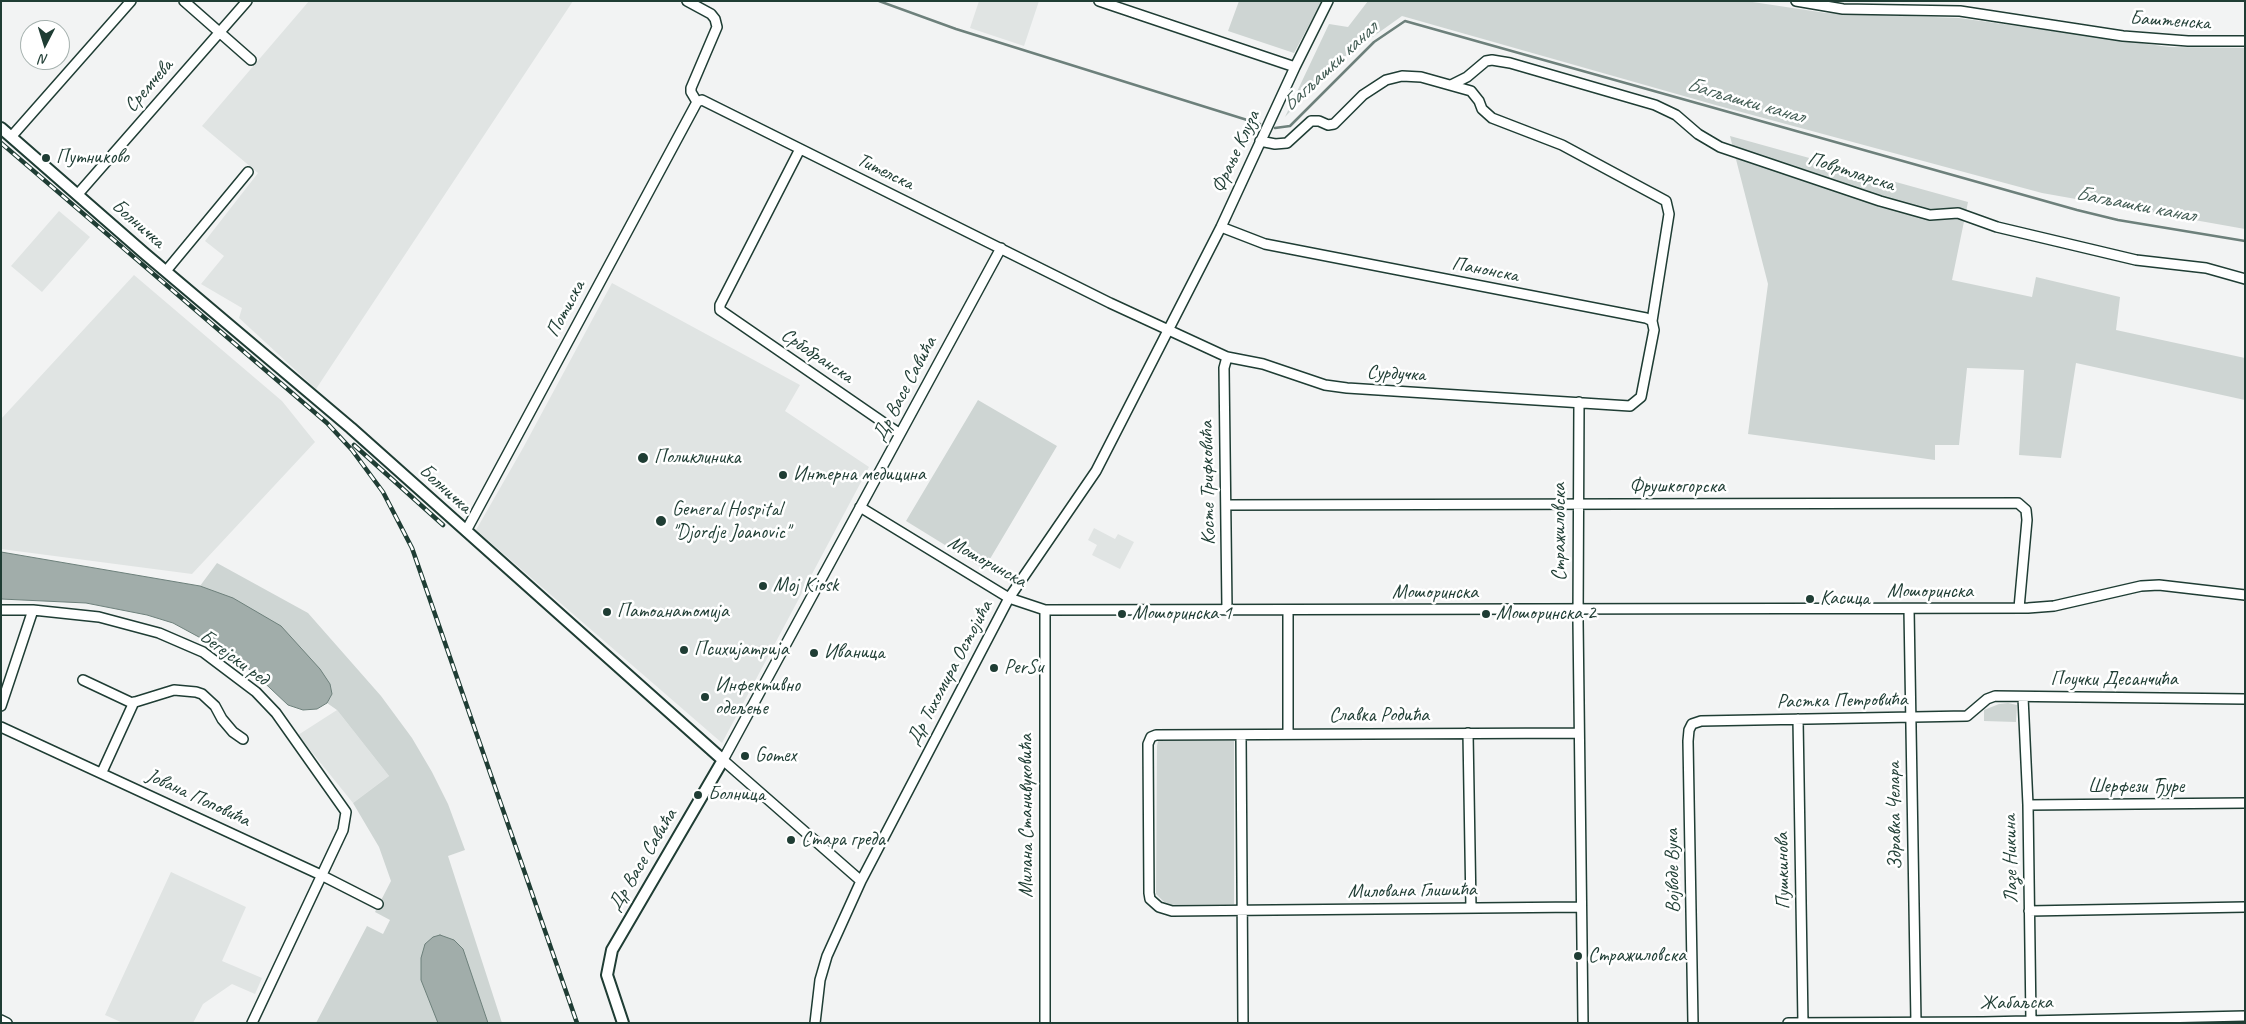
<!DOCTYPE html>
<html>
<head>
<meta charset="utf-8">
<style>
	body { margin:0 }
	#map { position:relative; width:2246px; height:1024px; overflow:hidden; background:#f2f3f3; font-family:Caveat,sans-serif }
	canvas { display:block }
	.frame { position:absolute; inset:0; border:2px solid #1f3d34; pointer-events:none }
	.north { position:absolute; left:20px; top:20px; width:50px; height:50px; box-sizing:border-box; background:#fff; border:1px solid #a5b1ae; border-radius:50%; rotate:185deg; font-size:14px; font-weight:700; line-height:20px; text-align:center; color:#1f3d34 }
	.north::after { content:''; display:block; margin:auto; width:18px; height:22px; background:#1f3d34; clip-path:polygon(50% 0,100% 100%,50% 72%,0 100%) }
</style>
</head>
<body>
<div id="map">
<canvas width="2246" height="1024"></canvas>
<div class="frame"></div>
<div class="north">N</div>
</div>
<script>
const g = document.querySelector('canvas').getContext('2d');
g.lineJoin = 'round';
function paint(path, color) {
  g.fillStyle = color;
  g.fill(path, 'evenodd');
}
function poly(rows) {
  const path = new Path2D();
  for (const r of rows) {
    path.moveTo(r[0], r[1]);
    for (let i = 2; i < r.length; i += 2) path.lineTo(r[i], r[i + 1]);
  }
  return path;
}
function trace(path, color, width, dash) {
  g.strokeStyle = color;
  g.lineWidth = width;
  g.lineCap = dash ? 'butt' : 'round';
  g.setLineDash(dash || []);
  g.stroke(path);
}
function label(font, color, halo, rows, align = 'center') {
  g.font = font + ' Caveat,sans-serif';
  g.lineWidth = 5;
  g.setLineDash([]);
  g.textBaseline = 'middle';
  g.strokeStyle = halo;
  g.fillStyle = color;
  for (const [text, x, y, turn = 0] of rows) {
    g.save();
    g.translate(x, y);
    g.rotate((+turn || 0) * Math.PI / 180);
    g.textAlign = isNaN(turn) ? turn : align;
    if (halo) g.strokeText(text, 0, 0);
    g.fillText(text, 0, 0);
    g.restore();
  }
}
paint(poly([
	[309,1,573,1,316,389,239,318,242,308,201,284,224,256,205,241,258,173,202,126],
	[979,1,1039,1,1024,46,970,28],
	[59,211,90,237,42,292,11,266],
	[134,275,282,401,315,442,192,574,1,549,1,419],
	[612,283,800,385,785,411,869,467,722,743,476,530,523,448],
	[1094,528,1115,539,1118,534,1134,542,1120,569,1092,555,1097,545,1088,540],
	[337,710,389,776,353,803,298,735],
	[171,872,246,907,222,961,262,978,255,994,232,984,203,1004,193,1023,123,1023,105,1015]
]), '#e0e4e3');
paint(poly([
	[1239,1,1322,1,1294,53,1228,31],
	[1368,1,1746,1,1826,13,1959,18,2169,47,2245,48,2245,229,2042,193,1719,106,1402,16,1336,63,1285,117,1329,24,1348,27],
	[1730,136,1968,202,1952,280,2032,297,2036,277,2120,297,2116,330,2245,358,2245,400,2076,363,2061,458,2019,455,2024,370,1967,368,1959,445,1935,445,1935,460,1748,434,1768,284],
	[978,400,1057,446,984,569,906,521],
	[217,563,308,613,381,696,412,738,432,772,448,804,465,850,448,856,502,1023,316,1023,367,926,383,934,390,920,375,912,391,881,379,847,353,803,389,776,337,710,327,703,332,694,200,586],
	[2008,703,2017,705,2016,722,1984,721,1984,710,1999,704],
	[1158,741,1234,741,1234,904,1169,905,1164,902,1156,894,1157,746]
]), '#ced5d3');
const water = poly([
	[1,552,200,586,233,598,281,626,320,669,330,684,332,694,327,703,317,709,303,710,288,705,253,672,221,649,173,623,147,615,86,603,1,599,1,552],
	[440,935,454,940,463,949,488,1023,438,1023,421,980,421,958,425,944,433,937,440,935]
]);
paint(water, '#a1adaa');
trace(water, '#6d807b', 1);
trace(poly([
	[879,1,956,29,1260,124],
	[1275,128,1290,126,1374,42,1405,21,2077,210,2118,220,2245,241]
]), '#6d807b', 2.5);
const minor = poly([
	[184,1,251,60],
	[687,1,711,14,715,19,717,27,691,88,691,92,697,102,702,100,1110,303,1227,357,1263,364,1325,385,1347,388,1630,406,1641,397,1654,330,1652,321,1669,214,1666,201,1562,145,1492,118,1482,109,1479,101,1471,91,1421,77,1402,76,1386,80,1363,95,1334,124,1328,125,1319,121,1311,121,1287,143,1275,144,1260,141],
	[1796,1,1843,9,1960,11,2123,36,2188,41,2245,41],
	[1295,67,1328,1],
	[1451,85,1467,77,1486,61,1492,60,1510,63,1655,105,1676,115,1698,134,1720,147,1880,201,1930,215,1958,213,1997,227,2136,260,2206,268,2245,279],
	[11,137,131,1],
	[800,149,720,305,720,310,900,434],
	[78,194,247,1],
	[1221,227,1265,244,1646,318,1652,321],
	[166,271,248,172],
	[1227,357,1224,368,1227,609],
	[1579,402,1578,620,1583,1023],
	[1226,505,2018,503,2026,510,2027,520,2019,608],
	[860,507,1009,598,1045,610,2028,608,2054,606,2141,586,2159,585,2245,595],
	[466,531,697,102],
	[1909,609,1916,1023],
	[1,610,33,610,99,617,159,633,203,652,256,692,276,713,346,812,343,830,252,1023],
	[1045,610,1045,1023],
	[83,680,132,703,174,690,196,692,202,694,215,706,222,719,233,732,243,739],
	[2023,697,2028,805,2031,1021],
	[1,706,33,610],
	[1798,719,1803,1023],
	[1,727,321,875,378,904],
	[1468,733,1471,908],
	[1579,733,1156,735,1151,737,1148,744,1149,893,1150,899,1159,907,1172,911,1581,907],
	[1288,734,1288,610],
	[1241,735,1243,1023],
	[102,772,134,702],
	[2028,805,2245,803],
	[861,881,723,760,1001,248],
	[2029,911,2245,907],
	[1,1020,7,1023],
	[815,1023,820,980,827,956,861,881,1009,598,1096,471,1221,227,1295,67,1099,1],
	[1693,1023,1688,741,1689,730,1692,724,1701,721,1967,716,1987,699,1995,696,2245,699],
	[1788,1023,1983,1022,2245,1016]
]);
const tertiary = poly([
	[1,128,144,253,351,428,723,760,612,950,607,975,623,1023]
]);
trace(minor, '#1f3d34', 12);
trace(tertiary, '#1f3d34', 14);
trace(minor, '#fff', 9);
trace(tertiary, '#fff', 10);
const rail = poly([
	[1,143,327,423,352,450,383,492,412,548,577,1023],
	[354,445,443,525]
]);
trace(rail, '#1f3d34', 4.5);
trace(rail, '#fff', 2.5, [8]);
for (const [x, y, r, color] of [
	[46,158,5,"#1f3d34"],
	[643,458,6,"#1f3d34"],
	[783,475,5,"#1f3d34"],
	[661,521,6,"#1f3d34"],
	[763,586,5,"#1f3d34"],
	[1810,599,5,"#1f3d34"],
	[607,612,5,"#1f3d34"],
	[1122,614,5,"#1f3d34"],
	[1486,614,5,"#1f3d34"],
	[684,650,5,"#1f3d34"],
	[814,653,5,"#1f3d34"],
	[994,668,5,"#1f3d34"],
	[705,697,5,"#1f3d34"],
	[745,756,5,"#1f3d34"],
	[698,795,5,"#1f3d34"],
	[791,840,5,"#1f3d34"],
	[1578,956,5,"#1f3d34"]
]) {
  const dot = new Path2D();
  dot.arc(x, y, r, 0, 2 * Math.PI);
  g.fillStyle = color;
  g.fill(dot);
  trace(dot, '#fff', 2);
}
label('20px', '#1f3d34', '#fff', [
	["Баштенска",2170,21,4],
	["Сремчева",149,86,-49],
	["Фрање Клуза",1236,152,-65],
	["Тителска",885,172,26],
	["Повртларска",1851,172,18],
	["Болничка",138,224,41],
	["Панонска",1485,270,11],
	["Потиска",566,309,-62],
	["Србобранска",817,356,34],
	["Сурдучка",1396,374,3],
	["Др Васе Савића",905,389,-62],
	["Косте Трифковића",1208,483,-91],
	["Фрушкогорска",1677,487],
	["Болничка",445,489,42],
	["Стражиловска",1560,532,-90],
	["Мошоринска",987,562,29],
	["Мошоринска",1930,592],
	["Мошоринска",1435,593],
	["Бегејски ред",234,658,36],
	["Др Тихомира Остојића",950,673,-62],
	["Поучки Десанчића",2114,680],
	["Растка Петровића",1842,701,-1],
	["Славка Родића",1379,716],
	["Шерфези Ђуре",2136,787],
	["Јована Поповића",198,798,25],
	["Милана Станивуковића",1027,816,-90],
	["Здравка Челара",1895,816,-91],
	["Лазе Никина",2011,859,-91],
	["Др Васе Савића",643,860,-59],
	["Војводе Вука",1673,871,-91],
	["Пушкинова",1783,871,-91],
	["Милована Глишића",1412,891,-1],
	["Жабаљска",2016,1003,-1]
]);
label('20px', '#1f3d34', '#fff', [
	["Путниково",56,158],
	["Поликлиника",654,458],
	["Интерна медицина",793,475],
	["General Hospital",672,510],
	["\"Djordje Joanovic\"",672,533],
	["Moj Kiosk",773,586],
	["Касица",1820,599],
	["Патоанатомија",617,612],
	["Мошоринска 1",1132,614],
	["Мошоринска 2",1496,614],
	["Психијатрија",694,650],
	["Иваница",824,653],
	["PerSu",1004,668],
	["Инфективно",715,686],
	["одељење",715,709],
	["Gomex",755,756],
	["Болница",708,795],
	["Стара греда",801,840],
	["Стражиловска",1588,956]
], 'left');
label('italic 21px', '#465f57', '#fff', [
	["Багљашки канал",1330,67,-43],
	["Багљашки канал",1745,101,16],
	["Багљашки канал",2135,205,11]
]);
</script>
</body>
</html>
